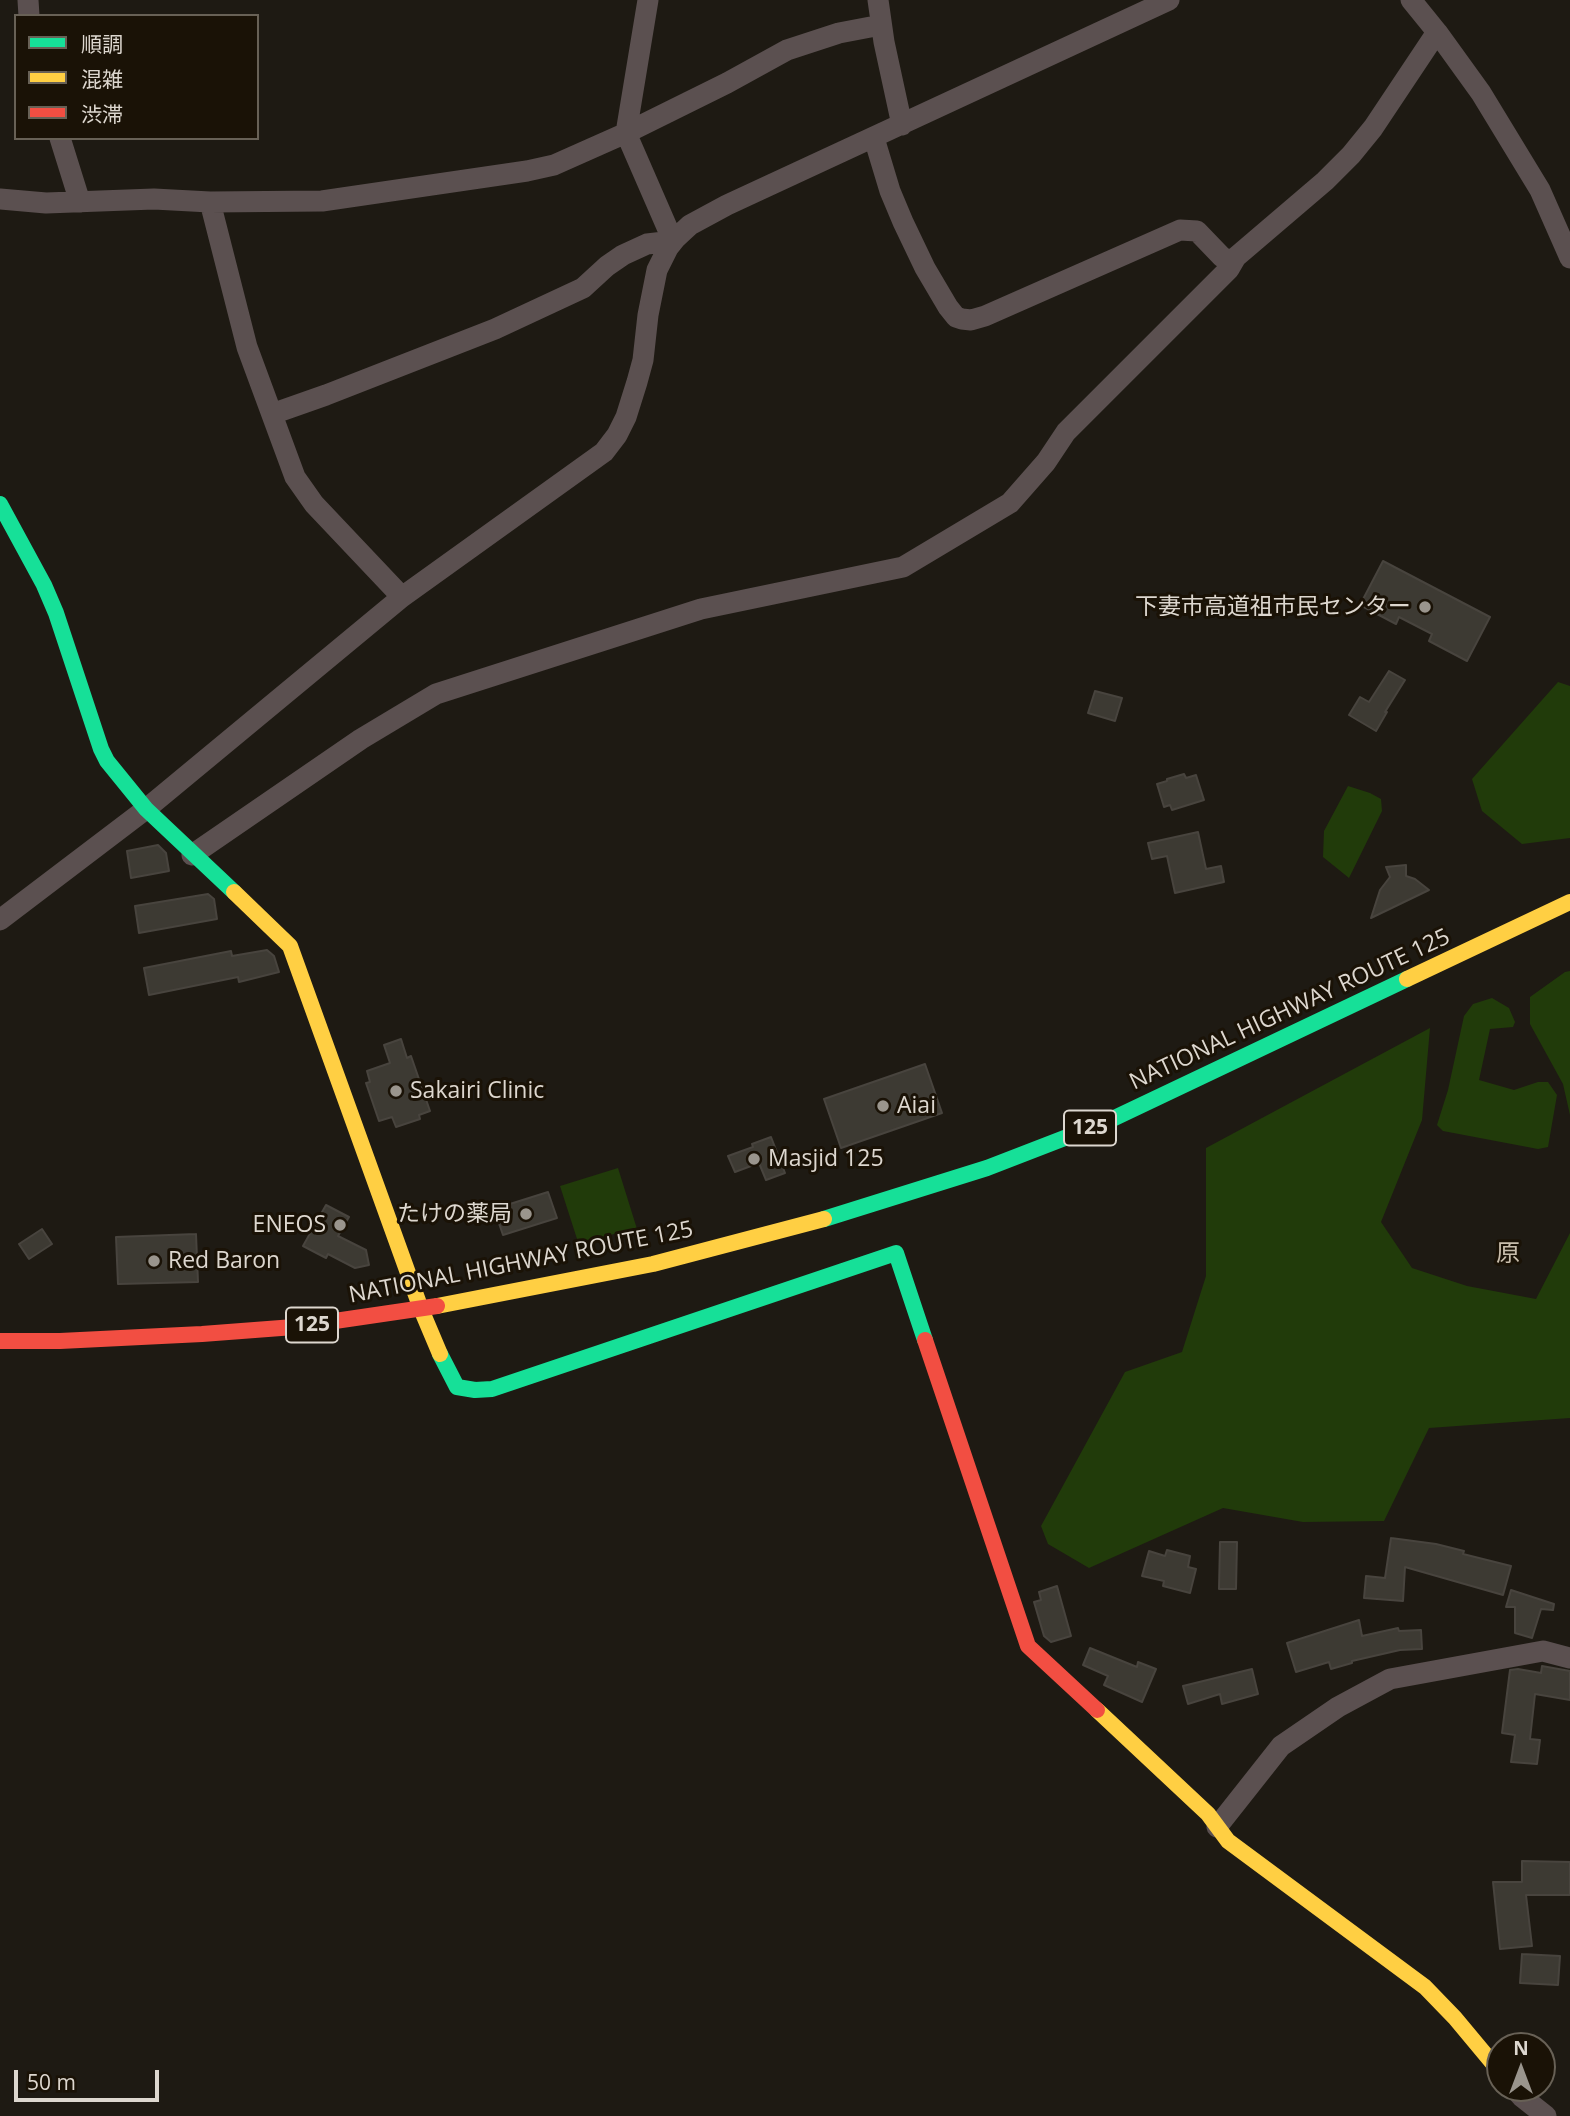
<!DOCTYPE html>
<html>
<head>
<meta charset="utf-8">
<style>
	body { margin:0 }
	#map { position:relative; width:1570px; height:2116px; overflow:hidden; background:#1e1a13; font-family:"Open Sans","Noto Sans JP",sans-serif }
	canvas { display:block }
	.legend { position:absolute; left:14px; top:14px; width:245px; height:126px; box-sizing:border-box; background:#1a1206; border:2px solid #686156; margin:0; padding:9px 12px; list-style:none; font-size:21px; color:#ddd7cf }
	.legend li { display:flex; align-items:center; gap:14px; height:35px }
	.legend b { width:35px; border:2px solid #686156 }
	.north { position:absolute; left:1486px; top:2032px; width:70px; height:70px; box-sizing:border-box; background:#1a1206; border:2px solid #686156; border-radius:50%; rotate:0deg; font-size:19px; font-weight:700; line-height:28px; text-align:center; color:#ddd7cf }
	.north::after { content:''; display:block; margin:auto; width:24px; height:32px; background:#9a958d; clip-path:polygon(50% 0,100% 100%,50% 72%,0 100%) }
	.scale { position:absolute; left:14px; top:2070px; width:145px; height:32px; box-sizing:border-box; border:4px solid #ddd7cf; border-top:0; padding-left:9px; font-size:21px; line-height:24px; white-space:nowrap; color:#ddd7cf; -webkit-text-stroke:5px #1a1206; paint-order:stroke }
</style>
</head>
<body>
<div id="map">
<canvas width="1570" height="2116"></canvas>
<ul class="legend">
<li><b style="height:9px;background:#16e098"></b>順調</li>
<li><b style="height:9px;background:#ffcf43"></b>混雑</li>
<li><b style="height:9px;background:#f24e42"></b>渋滞</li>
</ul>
<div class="north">N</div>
<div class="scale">50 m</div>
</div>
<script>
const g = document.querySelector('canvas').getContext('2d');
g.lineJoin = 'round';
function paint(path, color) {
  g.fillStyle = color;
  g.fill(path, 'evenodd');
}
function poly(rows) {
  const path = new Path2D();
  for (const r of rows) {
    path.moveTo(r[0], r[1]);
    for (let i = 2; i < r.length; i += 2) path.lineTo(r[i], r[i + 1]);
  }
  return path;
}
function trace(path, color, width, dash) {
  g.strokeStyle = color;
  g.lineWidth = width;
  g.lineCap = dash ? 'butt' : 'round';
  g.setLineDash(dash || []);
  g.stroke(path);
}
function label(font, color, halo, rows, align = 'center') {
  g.font = font + ' "Open Sans","Noto Sans JP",sans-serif';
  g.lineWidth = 6;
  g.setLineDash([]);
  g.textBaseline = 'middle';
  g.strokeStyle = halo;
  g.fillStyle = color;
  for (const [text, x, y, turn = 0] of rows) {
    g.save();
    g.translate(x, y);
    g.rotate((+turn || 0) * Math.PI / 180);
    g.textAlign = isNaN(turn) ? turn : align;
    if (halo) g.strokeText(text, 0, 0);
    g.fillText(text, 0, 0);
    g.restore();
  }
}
paint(poly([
	[1558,682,1570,686,1570,838,1522,844,1482,811,1472,779],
	[1348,786,1370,793,1381,799,1382,811,1349,878,1323,857,1324,831],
	[1570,971,1570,1115,1563,1084,1530,1024,1530,997,1565,972],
	[1492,998,1509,1008,1515,1022,1513,1027,1490,1029,1479,1080,1514,1090,1538,1082,1548,1082,1557,1095,1548,1147,1538,1149,1443,1131,1437,1125,1448,1090,1464,1016,1473,1004],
	[1430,1028,1422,1120,1381,1222,1412,1268,1467,1286,1536,1299,1570,1233,1570,1418,1429,1428,1384,1521,1303,1522,1223,1508,1089,1568,1048,1544,1041,1526,1125,1372,1182,1352,1206,1276,1206,1148],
	[618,1168,637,1229,578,1242,560,1186]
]), '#213b0a');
const building = poly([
	[1383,561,1490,617,1467,661,1429,641,1432,634,1399,617,1396,624,1360,605,1383,561],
	[1389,671,1405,680,1385,712,1387,712,1376,731,1349,715,1360,697,1369,702,1389,671],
	[1095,691,1122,698,1115,721,1088,713,1095,691],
	[1184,774,1186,778,1196,775,1204,800,1172,810,1170,805,1164,807,1157,784,1167,781,1167,779,1184,774],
	[1198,832,1206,869,1221,866,1224,882,1175,893,1167,856,1152,859,1148,843,1198,832],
	[158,845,166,853,169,871,131,878,127,851,158,845],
	[1406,865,1406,876,1415,879,1429,890,1371,918,1380,890,1390,877,1386,867,1406,865],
	[208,894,214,899,217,919,139,933,135,906,208,894],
	[267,950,274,956,279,972,239,982,238,977,149,995,144,968,231,951,232,956,267,950],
	[401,1039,407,1058,411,1056,430,1111,419,1115,420,1119,396,1127,392,1117,379,1121,366,1083,370,1082,367,1071,390,1063,384,1045,401,1039],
	[925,1064,942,1113,841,1148,824,1099,925,1064],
	[771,1137,785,1173,766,1180,759,1163,735,1172,728,1156,753,1147,752,1144,771,1137],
	[548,1192,557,1218,503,1235,494,1209,548,1192],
	[326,1205,349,1217,338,1236,366,1250,369,1265,355,1268,328,1254,326,1258,303,1246,326,1205],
	[42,1229,52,1244,29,1259,19,1244,42,1229],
	[196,1234,198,1282,118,1284,116,1237,196,1234],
	[1391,1538,1436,1544,1464,1551,1463,1554,1511,1566,1503,1595,1405,1567,1403,1601,1364,1598,1366,1576,1385,1578,1391,1538],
	[1220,1542,1237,1542,1236,1589,1219,1589,1220,1542],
	[1167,1550,1190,1556,1188,1567,1196,1569,1190,1593,1163,1586,1164,1581,1142,1576,1149,1551,1165,1556,1167,1550],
	[1057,1586,1071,1636,1051,1642,1044,1636,1034,1602,1041,1600,1039,1592,1057,1586],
	[1511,1590,1554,1604,1553,1610,1541,1609,1532,1638,1515,1633,1515,1607,1506,1607,1511,1590],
	[1359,1620,1362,1636,1398,1628,1399,1631,1421,1630,1422,1649,1400,1650,1352,1661,1352,1663,1331,1669,1329,1662,1296,1672,1287,1643,1359,1620],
	[1090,1648,1137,1667,1138,1662,1156,1669,1142,1702,1104,1685,1108,1676,1083,1665,1090,1648],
	[1542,1666,1570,1671,1570,1700,1535,1694,1530,1739,1540,1740,1537,1764,1511,1762,1515,1735,1502,1733,1510,1670,1518,1669,1541,1673,1542,1666],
	[1252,1669,1258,1694,1222,1704,1220,1694,1188,1704,1183,1686,1252,1669],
	[1522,1861,1570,1862,1570,1895,1526,1895,1532,1946,1500,1949,1493,1882,1522,1882,1522,1861],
	[1522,1954,1560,1956,1558,1985,1520,1983,1522,1954]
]);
paint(building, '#3d3a33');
trace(building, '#48443e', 2);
trace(poly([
	[28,0,29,16],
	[878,0,884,42,902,125],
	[1411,0,1437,32,1481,93,1540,190,1570,258],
	[60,138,80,202],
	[874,138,890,191,903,222,925,268,948,307,956,317,962,319,971,320,985,316,1180,230,1197,231,1222,257,1233,262],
	[0,199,46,203,154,199,210,202,322,201,527,171,554,165,626,133,727,83,787,50,839,33,881,25],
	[210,202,247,347,295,477,314,504,402,597],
	[272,414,326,395,495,329,583,288,607,266,623,255,647,244,673,241,626,133,648,0],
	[192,855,361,739,436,694,701,609,903,567,1010,503,1046,462,1066,432,1229,269,1236,257,1325,181,1351,155,1373,128,1437,32],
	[0,920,146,809,402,597,604,452,617,435,626,417,637,382,643,360,648,315,657,270,668,248,676,238,690,225,727,205,1169,0],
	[1217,1827,1281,1746,1338,1707,1390,1679,1543,1651,1570,1658],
	[1514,2088,1522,2097,1546,2116]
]), '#5b5050', 21);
trace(poly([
	[0,504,44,585,56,613,101,749,107,761,146,809,234,892],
	[824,1219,987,1168,1106,1122,1407,979],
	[440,1354,457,1387,475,1390,492,1389,896,1253,925,1340]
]), '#16e098', 16);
trace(poly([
	[234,892,290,946,421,1309,440,1354],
	[1407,979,1570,902],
	[437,1306,653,1264,824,1219],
	[1097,1710,1208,1814,1228,1841,1425,1987,1455,2018,1500,2072]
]), '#ffcf43', 16);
trace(poly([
	[925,1340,1028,1646,1097,1710],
	[0,1341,60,1341,202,1334,294,1327,437,1306]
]), '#f24e42', 16);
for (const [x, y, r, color] of [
	[1425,607,7,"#9a958d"],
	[396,1091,7,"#9a958d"],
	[883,1106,7,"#9a958d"],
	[754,1159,7,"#9a958d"],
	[526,1214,7,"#9a958d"],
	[340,1225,7,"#9a958d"],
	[154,1261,7,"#9a958d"]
]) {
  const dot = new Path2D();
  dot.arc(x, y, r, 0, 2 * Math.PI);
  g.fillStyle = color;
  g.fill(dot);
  trace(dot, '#1a1206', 2.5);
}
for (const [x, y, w] of [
	[1090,1128,52],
	[312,1325,52]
]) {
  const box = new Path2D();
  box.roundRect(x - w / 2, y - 17.5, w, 35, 5);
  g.fillStyle = '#1a1206';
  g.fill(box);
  trace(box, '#ddd7cf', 2);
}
label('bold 21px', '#ddd7cf', null, [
	["125",1090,1128],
	["125",312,1325]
]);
label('23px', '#ddd7cf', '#1a1206', [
	["下妻市高道祖市民センター",1411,607,"right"],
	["Sakairi Clinic",410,1091],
	["Aiai",897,1106],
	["Masjid 125",768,1159],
	["たけの薬局",512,1214,"right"],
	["ENEOS",326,1225,"right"],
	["Red Baron",168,1261]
], 'left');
label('23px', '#ddd7cf', '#1a1206', [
	["NATIONAL HIGHWAY ROUTE 125",1290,1010,-25],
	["NATIONAL HIGHWAY ROUTE 125",521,1263,-11]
]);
label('24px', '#c8bdac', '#1a1206', [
	["原",1508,1254]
]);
</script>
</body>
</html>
